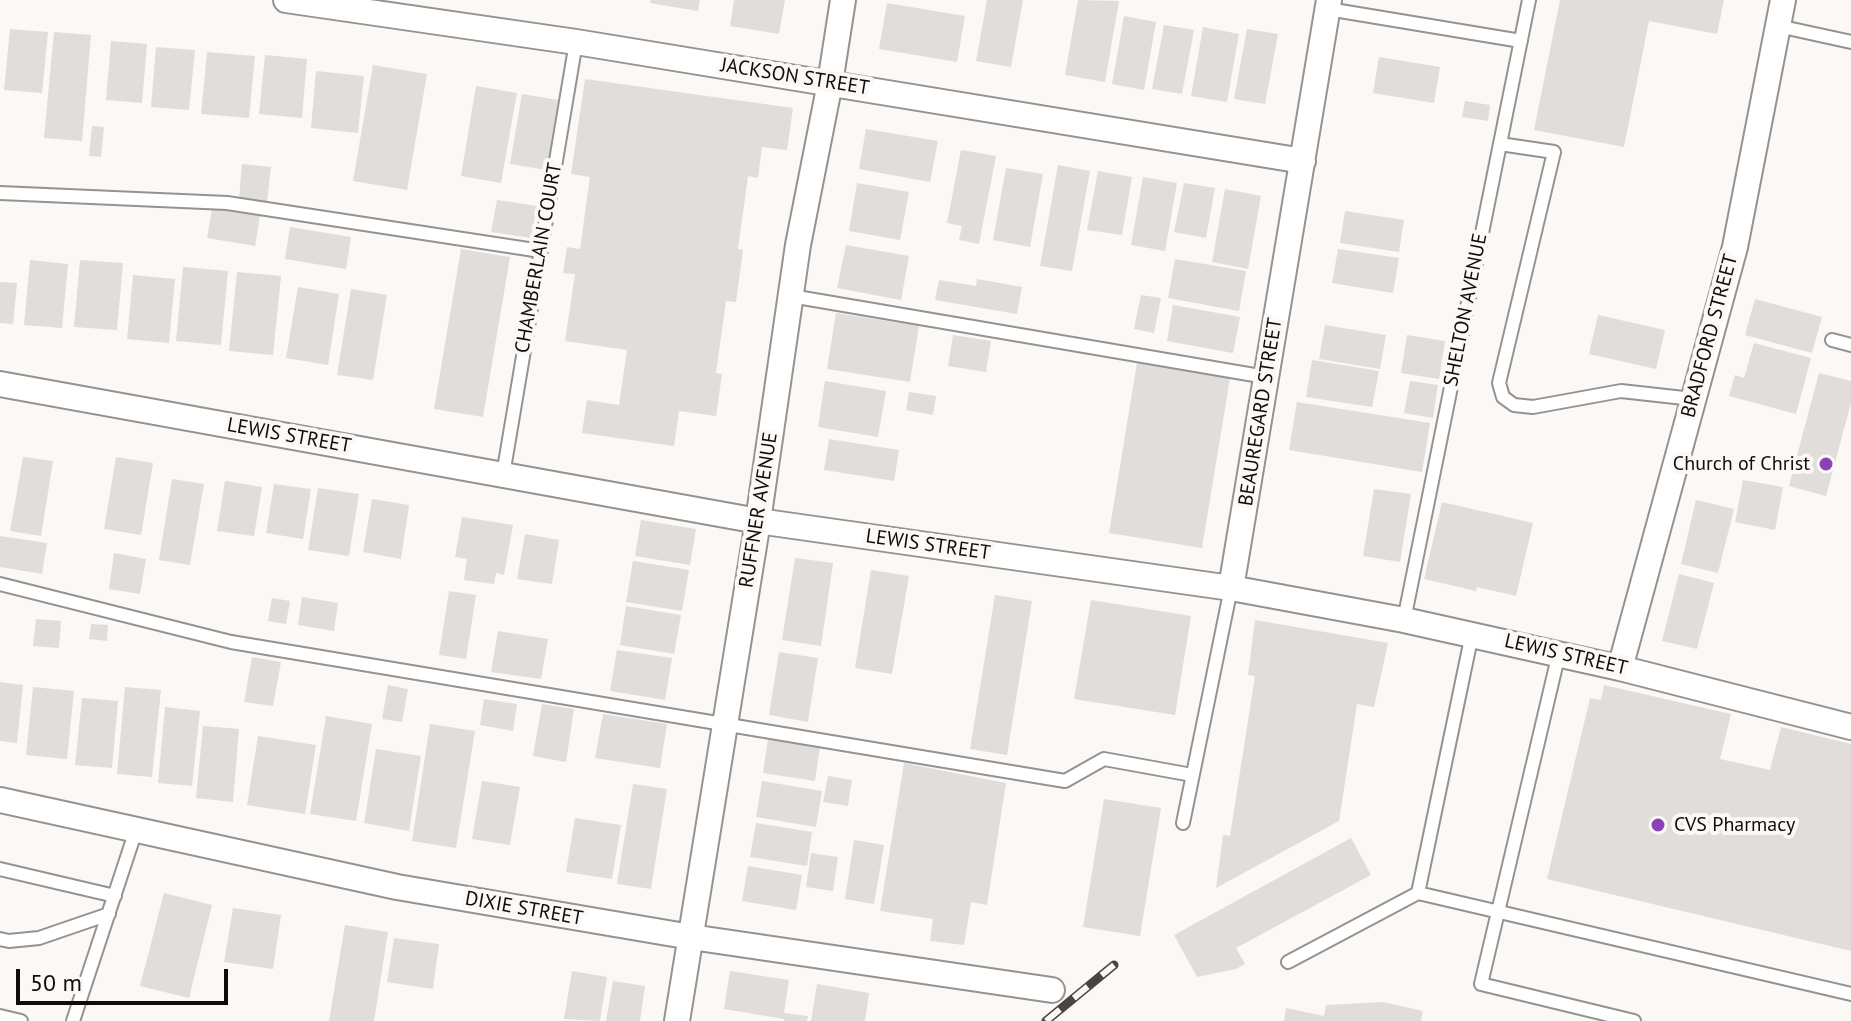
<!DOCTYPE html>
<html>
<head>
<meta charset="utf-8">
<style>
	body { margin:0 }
	#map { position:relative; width:1851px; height:1021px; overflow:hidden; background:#fbf8f5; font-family:"PT Sans",sans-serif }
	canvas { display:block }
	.scale { position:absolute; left:16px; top:969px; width:212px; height:36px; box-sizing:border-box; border:4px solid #0e0d0c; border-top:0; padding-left:10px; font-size:24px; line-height:28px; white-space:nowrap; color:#0e0d0c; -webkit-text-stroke:6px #fbf8f5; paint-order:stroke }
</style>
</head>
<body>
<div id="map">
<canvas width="1851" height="1021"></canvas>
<div class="scale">50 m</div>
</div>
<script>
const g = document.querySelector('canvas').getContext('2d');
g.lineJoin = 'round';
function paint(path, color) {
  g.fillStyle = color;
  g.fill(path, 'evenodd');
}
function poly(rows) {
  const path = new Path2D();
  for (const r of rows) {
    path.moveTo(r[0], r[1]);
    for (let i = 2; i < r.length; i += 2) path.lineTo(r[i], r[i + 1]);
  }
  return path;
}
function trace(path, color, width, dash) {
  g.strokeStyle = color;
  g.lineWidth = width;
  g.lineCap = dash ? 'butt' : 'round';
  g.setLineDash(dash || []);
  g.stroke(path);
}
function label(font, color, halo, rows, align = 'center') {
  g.font = font + ' "PT Sans",sans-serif';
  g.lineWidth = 8;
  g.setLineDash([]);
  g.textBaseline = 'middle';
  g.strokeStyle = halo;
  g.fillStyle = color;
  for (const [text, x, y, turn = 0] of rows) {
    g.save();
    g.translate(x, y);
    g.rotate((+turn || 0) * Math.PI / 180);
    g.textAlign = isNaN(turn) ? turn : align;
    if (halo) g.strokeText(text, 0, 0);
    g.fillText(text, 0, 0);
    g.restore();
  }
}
paint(poly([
	[651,0,700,0,698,11,650,3],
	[734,0,785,0,779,34,730,26],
	[987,0,1023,0,1011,67,976,61],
	[1078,0,1119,1,1105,82,1065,75],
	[1560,0,1724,0,1717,34,1649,21,1624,147,1534,130],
	[887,3,965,16,957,62,879,49],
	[1124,16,1156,22,1144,90,1112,84],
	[1164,25,1194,30,1182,94,1152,89],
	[1203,27,1239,34,1227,102,1191,96],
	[10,29,48,32,42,93,4,90],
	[1247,29,1278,34,1265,104,1234,99],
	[54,32,91,35,82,141,44,138],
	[111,41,147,44,142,103,106,100],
	[156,47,195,50,189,110,151,107],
	[207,52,255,56,249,118,201,114],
	[265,55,307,59,302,118,259,114],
	[1379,57,1440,67,1434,103,1373,93],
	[373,65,427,74,407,190,353,181],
	[316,71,364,76,358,133,311,128],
	[585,79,793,108,787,150,762,147,758,178,748,176,738,249,743,250,736,302,726,301,716,373,722,374,716,416,679,411,674,446,582,433,587,400,619,405,627,350,565,341,575,274,563,273,567,247,580,249,590,177,571,174],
	[476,86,517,93,501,183,461,176],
	[522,94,558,100,547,170,510,164],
	[1465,101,1490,105,1488,121,1462,117],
	[92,126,104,127,101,157,89,156],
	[866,129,938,141,930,182,859,169],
	[961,150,996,156,979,244,959,240,962,226,947,223],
	[242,164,271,167,267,202,239,199],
	[1058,165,1090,171,1072,271,1040,266],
	[1006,168,1043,174,1030,247,993,240],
	[1098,171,1132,177,1122,235,1087,230],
	[1143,177,1177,183,1165,251,1131,245],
	[857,183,909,192,900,240,849,231],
	[1184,183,1215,188,1206,238,1174,232],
	[1225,189,1261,196,1248,269,1212,262],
	[497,200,537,206,531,238,491,232],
	[212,209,260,216,255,246,207,238],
	[1345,211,1404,220,1399,252,1340,243],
	[290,227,351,237,346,269,285,259],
	[846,245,909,256,901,300,837,288],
	[461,249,510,257,483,417,434,409],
	[1338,249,1399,258,1393,293,1332,283],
	[1175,259,1246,271,1239,311,1168,298],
	[30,260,68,264,62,328,24,325],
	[80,260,123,263,117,330,74,327],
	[183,267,228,271,221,345,176,341],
	[237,272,281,276,273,355,229,351],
	[133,275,175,279,169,343,127,339],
	[977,279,1022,287,1017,314,935,300,939,280,976,286],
	[0,282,17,283,13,324,0,323],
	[298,287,339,294,328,365,286,358],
	[351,289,387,295,373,380,337,375],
	[1141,295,1161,298,1154,333,1134,329],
	[1755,299,1822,317,1812,353,1745,335],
	[1173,305,1240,317,1233,353,1167,341],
	[836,313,919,326,910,382,827,369],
	[1598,315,1665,330,1656,369,1589,354],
	[1325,325,1386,335,1380,369,1319,359],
	[953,335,991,341,986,372,948,366],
	[1407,335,1445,341,1439,379,1401,373],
	[1754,343,1811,358,1796,414,1729,396,1735,375,1744,378],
	[1312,360,1379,371,1372,407,1306,397],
	[1137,363,1230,378,1202,548,1109,533],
	[1819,373,1851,381,1851,403,1826,496,1789,486],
	[825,381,886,391,878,437,818,427],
	[1410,381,1438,385,1433,418,1404,413],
	[909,392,936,396,933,415,906,410],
	[1297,402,1430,423,1422,472,1289,450],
	[829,439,899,450,894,481,824,470],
	[23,457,53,461,41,536,10,531],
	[116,457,153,463,141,535,104,529],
	[172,479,204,484,190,565,159,560],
	[1743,480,1783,487,1775,530,1735,522],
	[225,481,262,487,254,536,217,531],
	[274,484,311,489,303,539,266,533],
	[318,488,359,494,349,556,308,550],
	[1374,489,1411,494,1400,562,1363,556],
	[372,499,409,505,401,559,363,552],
	[1696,500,1734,509,1718,573,1681,564],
	[1442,502,1533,523,1516,596,1477,587,1476,591,1424,579],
	[462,517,513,525,504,575,496,573,494,584,464,580,467,559,455,557],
	[641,520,696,529,690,565,635,556],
	[525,534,559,540,552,584,517,579],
	[0,536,47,543,42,574,0,567],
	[114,553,146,559,140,594,109,589],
	[795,558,833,563,821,646,782,640],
	[633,561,689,570,682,611,626,602],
	[871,570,909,576,892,674,855,668],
	[1679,574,1714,583,1697,649,1662,641],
	[449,591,476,595,466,659,439,655],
	[995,595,1032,601,1007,755,970,749],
	[302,597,338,603,334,631,298,625],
	[272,598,290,601,286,624,268,621],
	[1091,600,1191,616,1175,715,1074,699],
	[626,606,681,615,674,654,620,645],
	[36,619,61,621,59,648,33,646],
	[1255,620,1388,643,1374,707,1357,704,1339,821,1216,888,1223,835,1230,836,1255,676,1248,675],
	[91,624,108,625,107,641,89,639],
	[498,631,548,639,541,679,491,672],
	[617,650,672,658,665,700,610,691],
	[779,652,818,658,808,722,769,715],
	[252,657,281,662,273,706,244,702],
	[0,682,23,685,17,743,0,741],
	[388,685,408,689,402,722,382,719],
	[1604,685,1731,714,1720,759,1770,770,1781,727,1851,744,1851,951,1547,879,1590,698,1601,700],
	[33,687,74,691,67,759,26,755],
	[125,687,161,690,152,777,117,774],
	[82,698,118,701,112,768,75,765],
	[484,699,517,704,513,731,480,725],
	[542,704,574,709,566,762,533,756],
	[165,707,200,711,192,786,158,783],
	[603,714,667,724,660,768,595,758],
	[326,716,372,724,356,821,310,814],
	[430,724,475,731,456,848,412,841],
	[203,726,239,729,233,802,196,798],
	[258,736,316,745,305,814,247,805],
	[768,739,820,747,815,781,763,773],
	[376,749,421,756,409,831,364,823],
	[904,763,1006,783,987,905,971,902,964,945,930,941,933,919,880,911],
	[828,776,852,780,848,806,823,802],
	[482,781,520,787,510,845,472,839],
	[762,781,822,791,816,827,756,817],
	[633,784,667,789,651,889,617,884],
	[1104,799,1161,808,1140,936,1083,927],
	[575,818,621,825,612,879,566,872],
	[756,823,812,832,807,866,750,857],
	[1351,838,1371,875,1236,948,1245,964,1236,969,1197,977,1174,935],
	[854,840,884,845,874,904,845,899],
	[811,853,838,857,833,891,806,887],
	[748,866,802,875,796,910,742,901],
	[164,893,212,905,189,998,140,986],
	[233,908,281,915,273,969,224,962],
	[345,925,388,932,374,1021,329,1021],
	[394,938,439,944,433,989,387,982],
	[572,971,607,977,600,1021,564,1019],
	[730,971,789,980,784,1013,808,1016,807,1021,784,1021,784,1019,724,1009],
	[613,981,645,986,640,1021,606,1021],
	[817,984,869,993,865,1021,811,1021],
	[1383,1002,1423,1011,1421,1021,1284,1021,1286,1008,1324,1016,1326,1005]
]), '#e0dddb');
const service = poly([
	[1328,9,1521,41],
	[1778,26,1851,42],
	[1500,144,1554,152,1499,383,1503,397,1514,405,1533,407,1621,391,1693,399],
	[0,193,227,203,541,251],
	[791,296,1266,377],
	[1832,340,1851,345],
	[503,475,576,42],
	[0,584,231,642,1065,781,1104,759,1192,775],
	[1404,620,1529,0],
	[1559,653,1481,984,1634,1021],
	[1183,823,1231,588],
	[0,869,115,896],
	[1418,893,1472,634],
	[0,939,9,941,39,938,109,914],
	[1288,962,1418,893,1851,994],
	[0,1016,21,1021],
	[73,1021,136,830]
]);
const minor = poly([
	[286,0,576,42,1303,161],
	[0,384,758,521,1231,588,1404,620,1620,668,1851,727],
	[1231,588,1329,0],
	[1620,668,1735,247,1783,0],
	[0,800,397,887,691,937,1052,990],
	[677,1021,758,521,798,245,830,83,843,0]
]);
trace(service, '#959390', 16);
trace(minor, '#959390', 28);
trace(service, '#fff', 12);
trace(minor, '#fff', 24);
const rail = poly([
	[1046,1021,1114,965]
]);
trace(rail, '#474544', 9);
trace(rail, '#fbf8f5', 6, [18]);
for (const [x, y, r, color] of [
	[1826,464,8,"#8b42b5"],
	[1658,825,8,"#8b42b5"]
]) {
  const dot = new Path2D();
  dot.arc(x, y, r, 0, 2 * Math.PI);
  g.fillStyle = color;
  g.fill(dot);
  trace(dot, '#fbf8f5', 3);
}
label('20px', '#0e0d0c', '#fbf8f5', [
	["JACKSON STREET",795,77,9],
	["CHAMBERLAIN COURT",539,258,-80],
	["SHELTON AVENUE",1466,310,-79],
	["BRADFORD STREET",1710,336,-75],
	["BEAUREGARD STREET",1261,412,-81],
	["LEWIS STREET",289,436,10],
	["RUFFNER AVENUE",759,510,-81],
	["LEWIS STREET",928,545,8],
	["LEWIS STREET",1566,655,13],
	["DIXIE STREET",524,909,10]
]);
label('20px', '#0e0d0c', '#fbf8f5', [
	["Church of Christ",1810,464],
	["CVS Pharmacy",1674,825,"left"]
], 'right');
</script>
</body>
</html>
